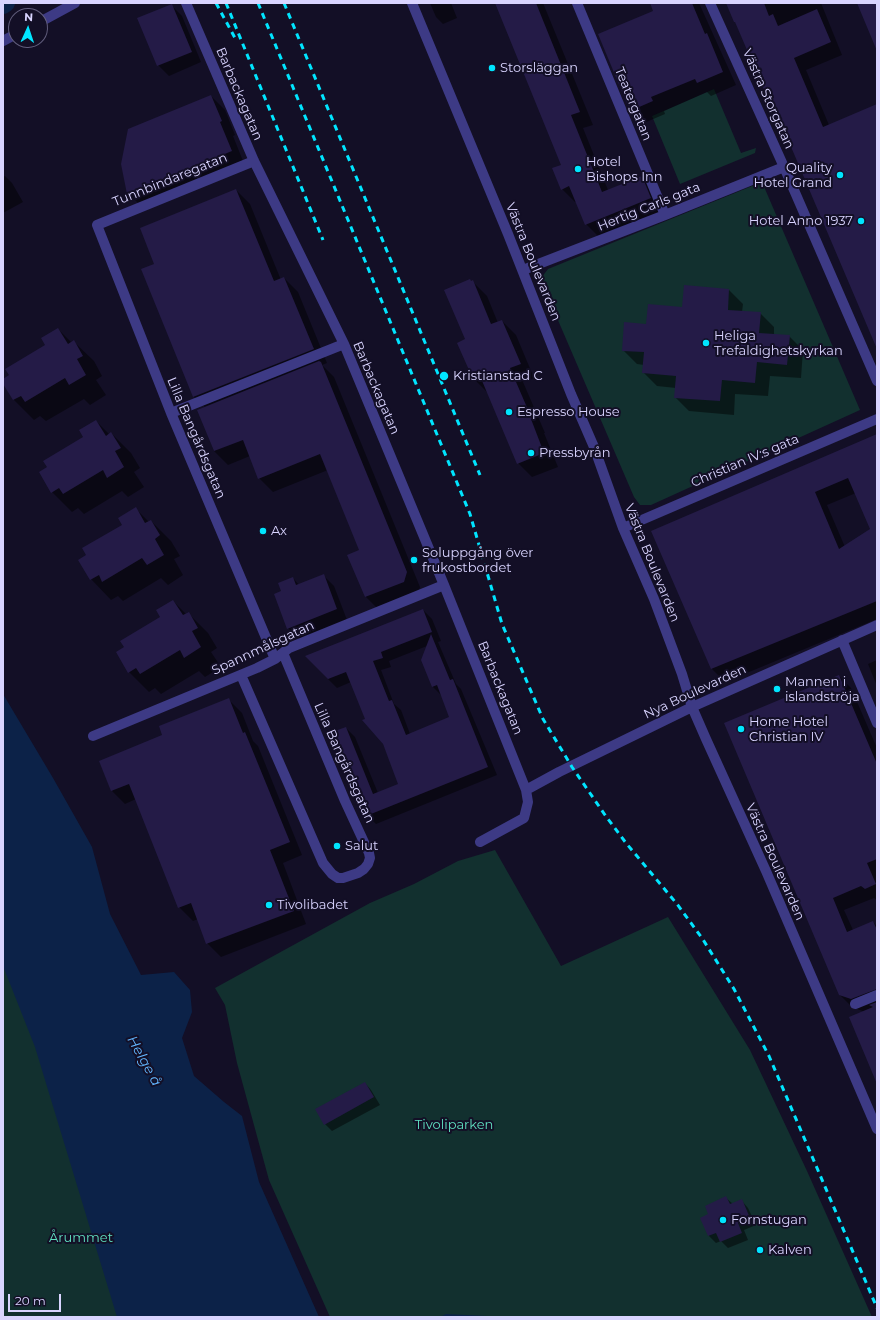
<!DOCTYPE html>
<html>
<head>
<meta charset="utf-8">
<style>
	body { margin:0 }
	#map { position:relative; width:880px; height:1320px; overflow:hidden; background:#130f26; font-family:Montserrat,sans-serif }
	canvas { display:block }
	.frame { position:absolute; inset:0; border:4px solid #d9d4ff; pointer-events:none }
	.north { position:absolute; left:8px; top:8px; width:40px; height:40px; box-sizing:border-box; background:#130f26; border:1px solid #625e7d; border-radius:50%; rotate:3deg; font-size:11px; font-weight:700; line-height:16px; text-align:center; color:#d9d4ff }
	.north::after { content:''; display:block; margin:auto; width:14px; height:18px; background:#00e5ff; clip-path:polygon(50% 0,100% 100%,50% 72%,0 100%) }
	.scale { position:absolute; left:8px; top:1294px; width:53px; height:18px; box-sizing:border-box; border:2px solid #d9d4ff; border-top:0; padding-left:5px; font-size:12px; line-height:14px; white-space:nowrap; color:#d9d4ff; -webkit-text-stroke:3px #130f26; paint-order:stroke }
</style>
</head>
<body>
<div id="map">
<canvas width="880" height="1320"></canvas>
<div class="frame"></div>
<div class="north">N</div>
<div class="scale">20 m</div>
</div>
<script>
const g = document.querySelector('canvas').getContext('2d');
g.lineJoin = 'round';
function paint(path, color) {
  g.fillStyle = color;
  g.fill(path, 'evenodd');
}
function poly(rows) {
  const path = new Path2D();
  for (const r of rows) {
    path.moveTo(r[0], r[1]);
    for (let i = 2; i < r.length; i += 2) path.lineTo(r[i], r[i + 1]);
  }
  return path;
}
function trace(path, color, width, dash) {
  g.strokeStyle = color;
  g.lineWidth = width;
  g.lineCap = dash ? 'butt' : 'round';
  g.setLineDash(dash || []);
  g.stroke(path);
}
function label(font, color, halo, rows, align = 'center') {
  g.font = font + ' Montserrat,sans-serif';
  g.lineWidth = 4;
  g.setLineDash([]);
  g.textBaseline = 'middle';
  g.strokeStyle = halo;
  g.fillStyle = color;
  for (const [text, x, y, turn = 0] of rows) {
    g.save();
    g.translate(x, y);
    g.rotate((+turn || 0) * Math.PI / 180);
    g.textAlign = isNaN(turn) ? turn : align;
    if (halo) g.strokeText(text, 0, 0);
    g.fillText(text, 0, 0);
    g.restore();
  }
}
paint(poly([
	[714,89,741,153,756,148,755,153,680,184,652,116],
	[762,182,860,410,651,505,640,505,634,497,542,283,542,277,548,269],
	[3,834,197,1317,3,1317],
	[495,850,561,966,668,917,750,1050,807,1171,872,1317,330,1317,269,1180,237,1063,225,1005,215,988,370,903,414,884,458,861]
]), '#12302f');
paint(poly([
	[3,694,53,778,92,847,110,914,141,975,174,972,190,990,192,1012,182,1038,194,1076,224,1102,242,1116,259,1182,319,1317,117,1317,35,1047,3,966],
	[446,1314,487,1316,498,1317,440,1317]
]), '#0c2248');
paint(poly([
	[430,3,451,3,457,18,443,24,436,17],
	[496,3,543,3,593,125,583,128,608,190,642,177,655,190,663,211,599,237,586,224,577,202,575,202,562,189,562,165],
	[651,3,699,3,736,85,711,96,707,92,664,111,665,114,644,123,631,110,654,12],
	[727,3,821,3,842,55,806,70,829,125,877,105,877,346,790,140,785,135],
	[171,5,182,16,201,62,169,76,158,65],
	[211,96,225,110,235,135,233,136,245,166,142,207,128,193],
	[5,176,12,183,23,202,3,213,3,177],
	[236,190,250,204,281,280,284,278,298,292,327,363,322,365,334,377,420,587,418,595,380,611,366,597,360,550,328,470,273,492,259,478,250,456,228,465,214,451,198,410,205,407,194,397,142,270,155,264],
	[473,282,487,296,498,323,502,321,516,335,534,378,523,382,545,433,544,433,558,467,532,477,518,463,488,393,474,379,466,340],
	[729,290,743,304,742,312,760,313,774,327,774,335,789,336,803,350,801,378,770,376,768,396,735,394,734,415,689,411,675,397,676,388,657,386,643,372,644,365,637,364,623,350,647,325,683,308],
	[58,329,71,342,73,341,94,361,102,376,96,380,106,395,90,405,84,399,46,421,40,416,34,420,14,400,3,380,10,376,46,345],
	[96,421,109,434,111,433,131,453,140,468,134,472,144,487,128,497,122,491,84,514,78,508,72,512,52,492,48,468,84,437],
	[877,435,877,619,725,682,712,669,653,531],
	[856,493,871,529,845,547,827,505],
	[136,509,149,522,151,521,171,541,180,556,174,559,183,575,168,585,161,578,123,601,118,596,111,600,91,579,80,560,88,555,124,525],
	[323,575,334,586,347,620,299,639,288,628,293,578,299,585],
	[173,601,186,614,188,613,208,633,217,648,211,652,221,667,205,677,199,671,161,694,155,688,149,692,129,672,125,648,161,617],
	[423,610,432,619,441,641,438,642,456,684,461,689,497,775,376,824,367,815,346,728,355,737,378,793,400,784,383,744,366,720,351,682,337,688,328,679],
	[427,646,422,660,433,687,442,696,451,718,410,734,401,710,394,704,381,670,391,667,389,661],
	[877,660,877,686,868,664],
	[839,676,851,688,877,748,877,900,874,898,844,910,853,930,873,922,877,926,877,1082,865,1012,852,1007,840,995,726,724],
	[229,700,242,713,253,741,258,746,302,855,283,863,306,924,221,957,207,943,198,919,193,921,179,907,136,799,125,804,112,791,163,736],
	[365,1083,371,1090,380,1105,332,1131,325,1124],
	[726,1198,733,1204,742,1201,748,1208,756,1225,744,1230,748,1240,728,1248,721,1241,716,1243,709,1236,702,1218,710,1215]
]), '#0007');
trace(poly([
	[3,5,6,3]
]), '#0c2248', 18);
paint(poly([
	[495,3,536,3,580,112,571,115,602,192,642,176,651,198,585,225,569,186,561,190,552,168,561,165],
	[650,3,692,3,705,34,707,33,723,72,697,83,695,79,651,97,653,101,630,111,598,34,653,11],
	[726,3,764,3,769,16,773,14,778,26,817,9,831,42,794,58,823,127,877,104,877,349,786,135,784,136,735,22,734,22],
	[857,3,877,3,877,51],
	[172,4,192,52,157,66,137,18],
	[211,95,222,121,220,122,232,151,127,194,121,164,128,129],
	[236,189,274,281,284,277,314,349,193,397,141,269,154,264,140,228],
	[470,279,471,281,473,280,491,324,502,320,521,364,510,368,532,419,531,419,544,453,517,464,480,376,473,379,457,343,465,339,444,290],
	[684,285,729,289,728,310,761,312,759,333,790,335,787,365,757,362,755,383,722,380,720,401,674,398,676,376,642,373,644,352,622,351,624,322,646,324,648,304,682,307],
	[58,328,68,344,74,340,83,356,77,359,86,375,69,385,65,378,25,402,21,396,13,400,3,384,3,379,9,375,5,369,45,345,41,338],
	[319,361,321,362,407,572,404,582,365,597,347,555,359,550,320,454,258,479,243,440,214,451,197,410],
	[96,420,106,436,111,432,121,448,115,451,124,467,107,478,103,470,63,494,59,488,51,493,39,472,47,467,43,461,83,437,79,430],
	[877,434,877,601,711,669,651,531],
	[848,478,870,529,839,549,815,492],
	[136,507,145,523,151,520,160,535,155,539,164,555,147,565,142,558,102,582,99,575,90,580,78,560,86,555,82,548,122,525,118,518],
	[324,574,337,609,287,629,274,594,281,591,278,583,293,577,296,585],
	[173,600,183,615,189,612,198,628,192,631,201,647,184,658,180,650,140,674,136,668,128,673,116,652,124,647,120,641,160,617,156,610],
	[423,609,432,632,381,652,383,658,373,661,389,701,392,700,406,735,449,717,437,685,432,687,421,660,431,634,450,680,453,679,488,767,366,816,332,732,346,727,373,794,398,784,383,744,362,720,365,719,346,672,328,679,305,656],
	[839,675,877,764,877,859,867,863,876,884,865,889,861,886,833,898,847,932,873,921,877,930,877,989,851,999,839,995,724,723],
	[229,698,243,733,245,732,290,842,270,850,294,911,206,944,191,903,178,908,129,784,111,791,99,761,162,735,159,726],
	[877,1002,877,1084,849,1017,873,1007,869,1005],
	[365,1082,374,1097,324,1125,315,1109],
	[726,1196,730,1204,742,1199,750,1218,738,1223,742,1233,720,1242,716,1233,708,1236,700,1218,708,1214,705,1206]
]), '#241b47');
trace(poly([
	[186,3,254,161,344,344,444,585,526,790,528,802,524,818,480,842],
	[412,3,508,234,571,394,594,447,623,528,654,599,682,674,692,707,706,739,766,871,877,1129],
	[577,3,665,215],
	[710,3,784,167,877,381],
	[40,22,75,3],
	[3,41,16,34],
	[254,161,97,225,171,413,275,659],
	[523,270,665,215,784,167],
	[171,413,344,344],
	[623,528,877,419],
	[842,640,877,723],
	[241,675,323,863,332,874,338,878,343,878,358,873,364,869,368,864,370,858,369,853,345,801,283,653],
	[93,736,257,668,275,659,289,648,444,585],
	[526,790,559,772,692,707,877,625],
	[855,1004,877,995]
]), '#3d3a85', 10);
trace(poly([
	[216,3,235,38],
	[226,3,323,240],
	[258,3,470,514,502,624,543,719,572,767,605,815,626,843,677,904,702,938,734,989,769,1056,877,1308],
	[284,3,480,475]
]), '#00e5ff', 3, [6, 5]);
for (const [x, y, r, color] of [
	[492,68,4,"#00e5ff"],
	[578,169,4,"#00e5ff"],
	[840,175,4,"#00e5ff"],
	[861,221,4,"#00e5ff"],
	[706,343,4,"#00e5ff"],
	[444,376,5,"#00e5ff"],
	[509,412,4,"#00e5ff"],
	[531,453,4,"#00e5ff"],
	[263,531,4,"#00e5ff"],
	[414,560,4,"#00e5ff"],
	[777,689,4,"#00e5ff"],
	[741,729,4,"#00e5ff"],
	[337,846,4,"#00e5ff"],
	[269,905,4,"#00e5ff"],
	[723,1220,4,"#00e5ff"],
	[760,1250,4,"#00e5ff"]
]) {
  const dot = new Path2D();
  dot.arc(x, y, r, 0, 2 * Math.PI);
  g.fillStyle = color;
  g.fill(dot);
  trace(dot, '#130f26', 1.5);
}
label('13px', '#d9d4ff', '#130f26', [
	["Storsläggan",500,68],
	["Hotel",586,162],
	["Bishops Inn",586,177],
	["Quality",832,168,"right"],
	["Hotel Grand",832,183,"right"],
	["Hotel Anno 1937",853,221,"right"],
	["Heliga",714,336],
	["Trefaldighetskyrkan",714,351],
	["Kristianstad C",453,376],
	["Espresso House",517,412],
	["Pressbyrån",539,453],
	["Ax",271,531],
	["Soluppgång över",422,553],
	["frukostbordet",422,568],
	["Mannen i",785,682],
	["islandströja",785,697],
	["Home Hotel",749,722],
	["Christian IV",749,737],
	["Salut",345,846],
	["Tivolibadet",277,905],
	["Fornstugan",731,1220],
	["Kalven",768,1250]
], 'left');
label('13px', '#d9d4ff', '#130f26', [
	["Barbackagatan",239,94,67],
	["Västra Storgatan",768,99,66],
	["Teatergatan",633,104,68],
	["Tunnbindaregatan",170,180,-22],
	["Hertig Carls gata",649,207,-22],
	["Västra Boulevarden",533,262,68],
	["Barbackagatan",376,388,67],
	["Lilla Bangårdsgatan",196,438,67],
	["Christian IV:s gata",745,461,-23],
	["Västra Boulevarden",652,563,68],
	["Spannmålsgatan",263,648,-25],
	["Barbackagatan",500,688,68],
	["Nya Boulevarden",695,692,-25],
	["Lilla Bangårdsgatan",344,763,66],
	["Västra Boulevarden",775,862,66]
]);
label('13px', '#5fe0c0', '#130f26', [
	["Tivoliparken",454,1125],
	["Årummet",81,1238]
]);
label('italic 14px', '#62b6ff', '#130f26', [
	["Helge å",144,1061,61]
]);
</script>
</body>
</html>
